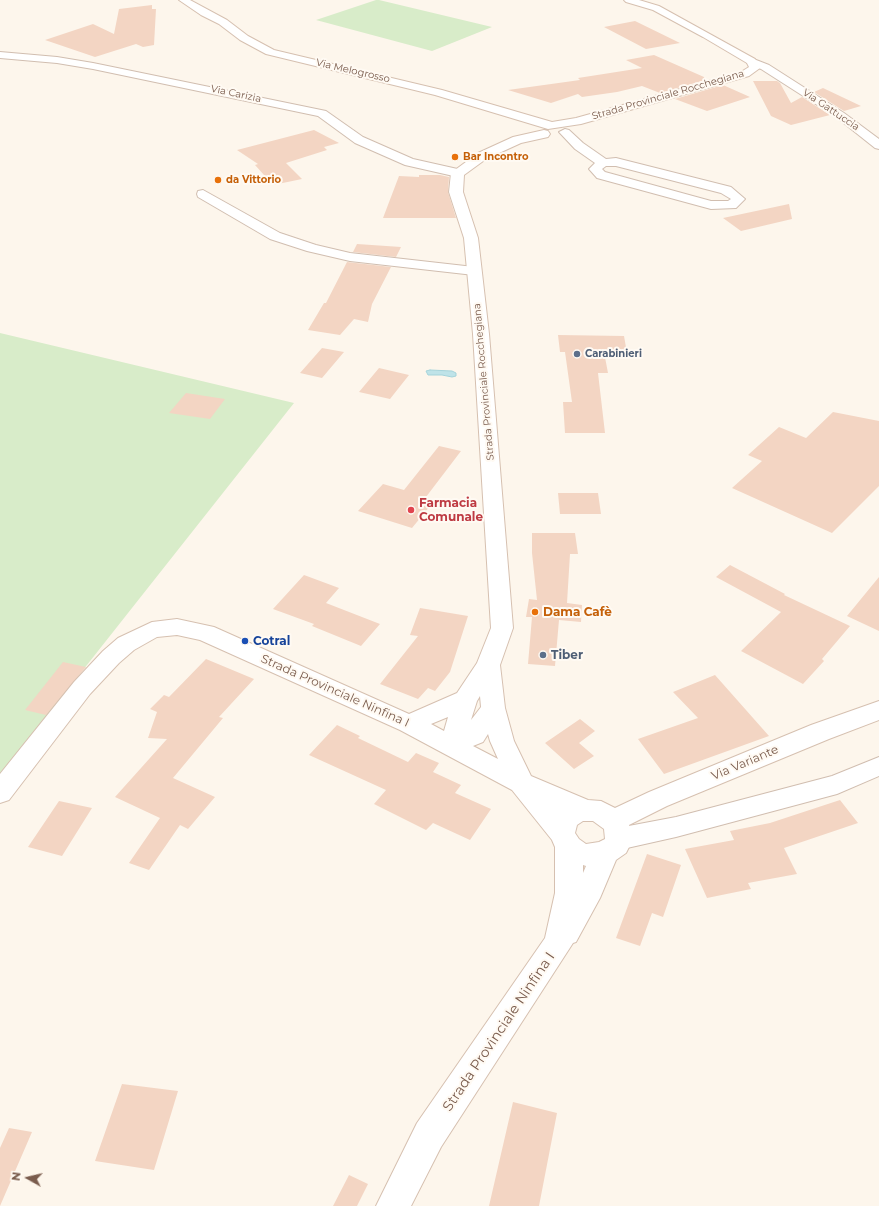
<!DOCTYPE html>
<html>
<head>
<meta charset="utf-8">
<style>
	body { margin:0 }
	#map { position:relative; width:879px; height:1206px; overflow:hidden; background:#fdf6ec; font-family:Montserrat,sans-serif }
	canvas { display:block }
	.north { position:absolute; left:8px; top:1158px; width:40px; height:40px; -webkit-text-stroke:3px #fffaf3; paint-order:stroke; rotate:278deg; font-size:11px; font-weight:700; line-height:16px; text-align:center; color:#7a5c4d }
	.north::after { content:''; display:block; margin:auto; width:14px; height:18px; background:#7a5c4d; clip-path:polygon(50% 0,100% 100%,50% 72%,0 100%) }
</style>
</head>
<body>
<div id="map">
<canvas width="879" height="1206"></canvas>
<div class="north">N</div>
</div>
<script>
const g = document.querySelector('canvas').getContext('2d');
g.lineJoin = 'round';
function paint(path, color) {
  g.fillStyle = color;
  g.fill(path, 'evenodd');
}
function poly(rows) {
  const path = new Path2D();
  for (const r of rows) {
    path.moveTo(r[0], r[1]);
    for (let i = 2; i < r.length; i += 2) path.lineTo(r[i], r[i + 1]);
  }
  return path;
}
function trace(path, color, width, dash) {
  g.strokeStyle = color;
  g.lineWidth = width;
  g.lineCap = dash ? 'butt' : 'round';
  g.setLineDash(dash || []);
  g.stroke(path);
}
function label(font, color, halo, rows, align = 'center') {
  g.font = font + ' Montserrat,sans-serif';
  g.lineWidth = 4;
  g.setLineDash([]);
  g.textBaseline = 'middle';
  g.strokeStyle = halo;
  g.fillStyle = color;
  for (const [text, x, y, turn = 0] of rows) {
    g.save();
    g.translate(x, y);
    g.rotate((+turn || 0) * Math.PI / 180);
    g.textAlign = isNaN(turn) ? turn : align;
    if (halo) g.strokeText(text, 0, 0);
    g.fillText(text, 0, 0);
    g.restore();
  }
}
paint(poly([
	[376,0,379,0,492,27,432,51,316,20],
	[0,333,294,403,0,775]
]), '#d8ecc9');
const water = poly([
	[430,370,452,371,456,373,456,376,452,377,442,375,428,375,426,371,430,370]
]);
paint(water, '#bfe3e8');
trace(water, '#a5d3da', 1);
paint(poly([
	[152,5,152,9,156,9,154,45,143,47,136,44,95,57,45,40,93,24,114,34,119,9],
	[635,21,680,43,646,49,604,27],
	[654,55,704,77,705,80,660,93,642,86,617,92,582,97,578,94,551,103,508,90,580,80,578,78,642,68,626,60],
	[753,81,777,81,780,83,791,103,802,97,830,115,791,125,771,116],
	[723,85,750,97,707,111,675,99],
	[823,88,861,106,844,111,814,92],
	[314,130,339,143,324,147,327,150,286,163,302,179,273,185,255,165,258,164,237,150],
	[419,175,440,175,449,177,448,192,456,218,383,218,399,176,419,177],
	[789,204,792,219,741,231,723,218],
	[357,244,401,247,396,257,353,252],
	[347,262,391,267,372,304,368,322,354,319,340,335,308,330,324,303,326,303],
	[558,335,624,336,627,353,604,352,608,373,598,373,605,433,565,433,563,402,572,402,565,352,560,352],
	[322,348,344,352,322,378,300,373],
	[379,368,409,375,390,399,359,392],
	[186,393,225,399,210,419,169,413],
	[833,412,879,421,879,486,832,533,732,488,762,461,748,455,779,427,806,438],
	[439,446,461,451,426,497,435,500,412,528,358,511,383,484,404,490],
	[558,493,598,493,601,514,560,514],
	[532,533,575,533,578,554,570,554,567,603,582,605,581,622,559,620,555,666,528,664,532,617,526,617,529,599,537,600,532,553],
	[730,565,785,594,784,595,850,626,822,659,824,661,803,684,741,651,781,612,716,577],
	[304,575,339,588,326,603,380,624,361,646,312,626,314,624,273,609],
	[879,577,879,631,847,616],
	[420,608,468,616,450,672,435,691,428,688,418,699,380,684,418,636,410,635],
	[206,659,254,679,219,717,223,718,173,778,215,797,188,829,180,825,149,870,129,863,160,818,115,797,167,739,148,738,157,712,150,709,164,695,169,697],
	[63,662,86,667,46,715,25,710],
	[715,675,769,736,664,774,638,739,698,718,673,692],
	[580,719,595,731,579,743,594,756,574,769,545,743],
	[337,725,360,736,358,738,408,762,416,753,439,763,433,772,461,785,455,793,491,809,470,840,433,823,426,830,374,804,386,790,309,755],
	[840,800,858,823,784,848,797,874,748,883,751,889,707,898,685,849,734,840,730,831,770,823],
	[59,801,92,808,62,856,28,847],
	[647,854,681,865,663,917,652,913,640,946,616,938],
	[122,1084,178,1091,154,1170,95,1161],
	[513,1102,557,1113,539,1206,489,1206],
	[9,1128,32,1132,0,1206,0,1148],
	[349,1175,368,1184,357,1206,333,1206]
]), '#f3d5c3');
const street = poly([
	[0,52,57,57,93,63,326,111,363,137,413,159,462,170,464,173,458,177,405,165,355,143,318,116,93,69,57,63,0,58,0,52],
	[751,58,769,65,844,113,879,139,879,149,875,148,836,117,761,69,747,63,746,61,747,59,751,58],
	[565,129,569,130,583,143,606,159,616,158,731,187,745,199,736,208,711,209,597,178,589,169,595,163,575,149,559,132,565,129],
	[606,166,616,166,721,193,731,199,728,201,711,201,605,172,602,169,606,166],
	[203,190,280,233,316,245,350,253,474,267,479,268,481,271,479,274,474,275,350,261,307,251,270,239,198,197,197,194,198,191,203,190],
	[879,757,879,776,837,794,676,837,618,850,609,846,605,839,609,832,618,828,676,817,832,776,879,757]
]);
const secondary = poly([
	[179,0,190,0,227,20,248,36,274,50,442,90,552,122,576,118,741,72,749,67,747,63,703,37,653,10,626,2,624,0,639,0,659,6,755,59,760,68,749,76,581,124,548,129,435,95,266,54,240,40,219,24,201,15,179,0],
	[544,130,548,131,550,134,548,137,521,143,486,159,464,175,463,192,478,238,489,334,513,628,500,665,505,708,514,741,531,776,588,800,601,801,615,808,649,792,811,725,879,701,879,720,829,739,667,806,629,825,631,839,630,845,626,853,616,860,600,898,576,942,573,943,441,1147,411,1206,376,1206,417,1123,545,938,555,893,555,847,552,840,512,790,400,730,200,640,177,635,157,637,134,650,119,663,90,694,9,800,0,803,0,774,74,682,103,651,118,638,152,622,177,619,214,627,409,714,457,693,477,663,491,628,473,334,464,238,449,192,451,173,478,153,513,137,544,130],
	[480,696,481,707,471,720,477,701,480,696],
	[448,717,444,731,431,724,448,717],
	[488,734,490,741,498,759,473,746,483,742,488,734],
	[583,821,593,821,604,829,605,839,599,842,586,844,579,839,575,833,577,825,583,821],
	[583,865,586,866,583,873,583,865]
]);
trace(street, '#d1beb0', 2);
trace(secondary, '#d6c0b0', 2);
paint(street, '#fff');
paint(secondary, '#fff');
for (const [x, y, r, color] of [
	[455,157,4,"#e8710a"],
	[218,180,4,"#e8710a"],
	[577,354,4,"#5c6f8a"],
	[411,510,4,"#e0444e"],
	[535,612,4,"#e8710a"],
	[245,641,4,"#1a4fb4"],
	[543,655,4,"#5c6f8a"]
]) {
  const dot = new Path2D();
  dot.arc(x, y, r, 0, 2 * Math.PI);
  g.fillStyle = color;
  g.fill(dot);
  trace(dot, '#fffaf3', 1.5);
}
label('10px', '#7a5c4d', '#fffaf3', [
	["Via Melogrosso",353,71,13],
	["Via Carizia",236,94,12],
	["Strada Provinciale Rocchegiana",668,95,-16],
	["Via Gattuccia",831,110,34],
	["Strada Provinciale Rocchegiana",484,382,-95]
]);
label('bold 10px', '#c56008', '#fffaf3', [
	["Bar Incontro",463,157],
	["da Vittorio",226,180]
], 'left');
label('bold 10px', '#4e5e75', '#fffaf3', [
	["Carabinieri",585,354]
], 'left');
label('bold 12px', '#be3a42', '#fffaf3', [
	["Farmacia",419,503],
	["Comunale",419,517]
], 'left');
label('bold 12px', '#c56008', '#fffaf3', [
	["Dama Cafè",543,612]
], 'left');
label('bold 12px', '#164399', '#fffaf3', [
	["Cotral",253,641]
], 'left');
label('bold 12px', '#4e5e75', '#fffaf3', [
	["Tiber",551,655]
], 'left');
label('12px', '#7a5c4d', '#fffaf3', [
	["Strada Provinciale Ninfina I",335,691,24],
	["Via Variante",745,763,-23]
]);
label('14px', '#7a5c4d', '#fffaf3', [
	["Strada Provinciale Ninfina I",499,1032,-56]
]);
</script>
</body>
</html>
